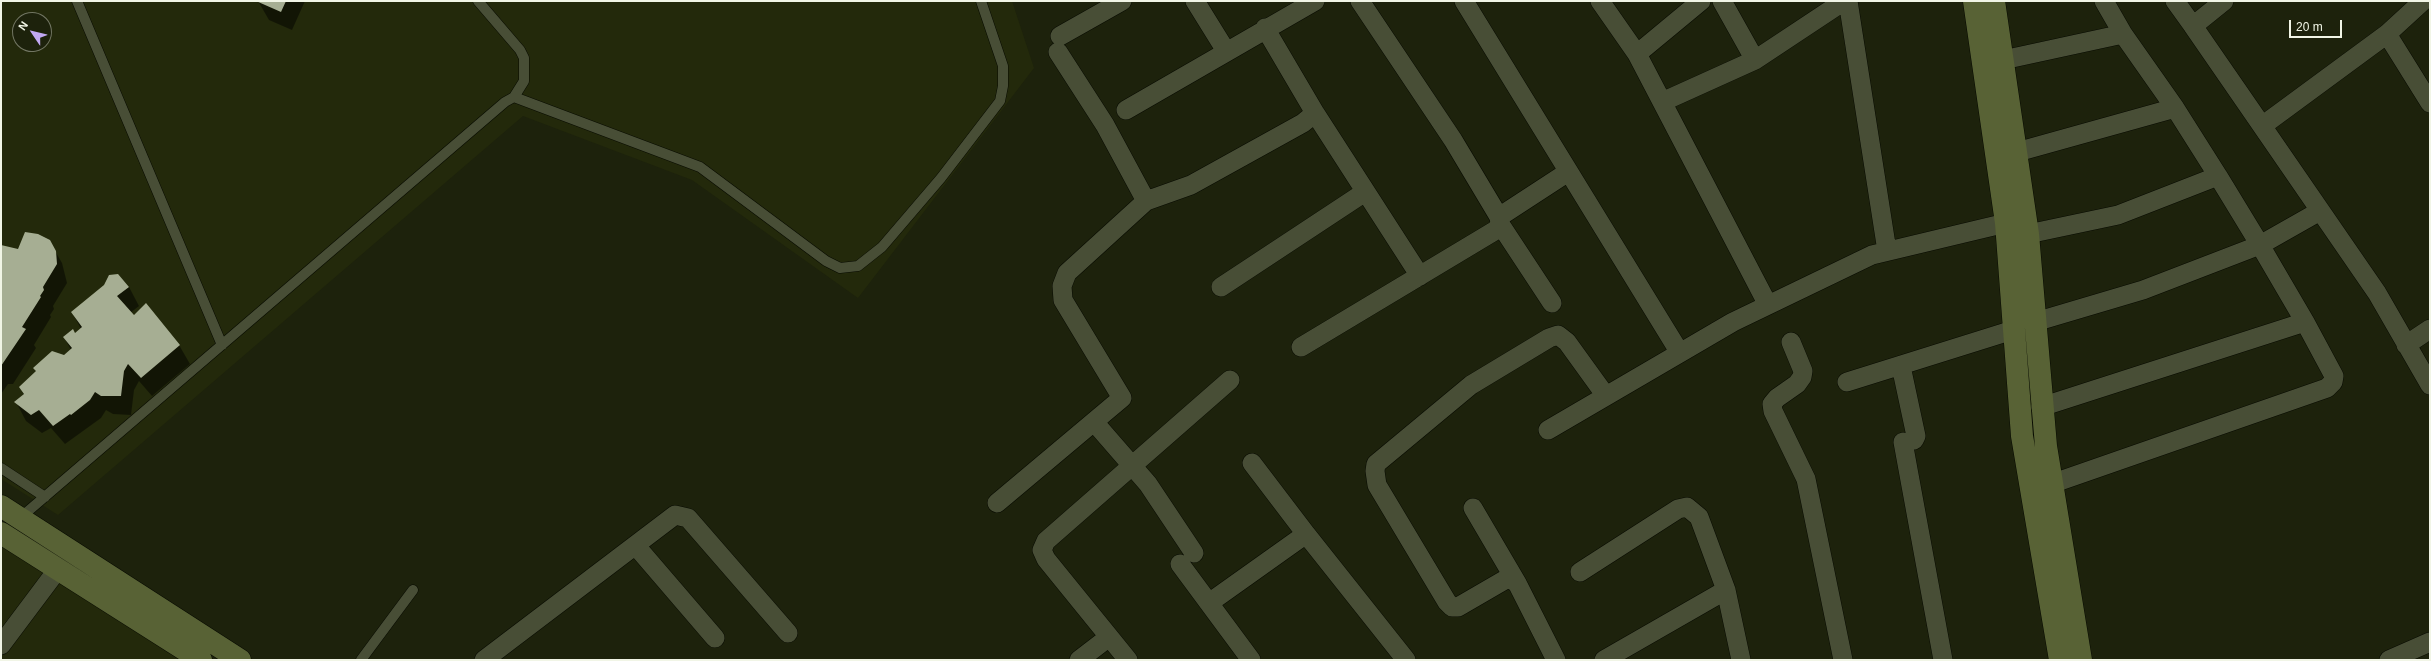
<!DOCTYPE html>
<html>
<head>
<meta charset="utf-8">
<style>
	body { margin:0 }
	#map { position:relative; width:2431px; height:661px; overflow:hidden; background:#1d220c; font-family:Arial,sans-serif }
	canvas { display:block }
	.frame { position:absolute; inset:0; border:2px solid #f1f5e6; pointer-events:none }
	.north { position:absolute; left:12px; top:12px; width:40px; height:40px; box-sizing:border-box; background:#1d220c; border:1px solid #727663; border-radius:50%; rotate:305deg; font-size:11px; font-weight:700; line-height:16px; text-align:center; color:#f1f5e6 }
	.north::after { content:''; display:block; margin:auto; width:14px; height:18px; background:#c1a8f3; clip-path:polygon(50% 0,100% 100%,50% 72%,0 100%) }
	.scale { position:absolute; left:2289px; top:20px; width:53px; height:18px; box-sizing:border-box; border:2px solid #f1f5e6; border-top:0; padding-left:5px; font-size:12px; line-height:14px; white-space:nowrap; color:#f1f5e6; -webkit-text-stroke:3px #1d220c; paint-order:stroke }
</style>
</head>
<body>
<div id="map">
<canvas width="2431" height="661"></canvas>
<div class="frame"></div>
<div class="north">N</div>
<div class="scale">20 m</div>
</div>
<script>
const g = document.querySelector('canvas').getContext('2d');
g.lineJoin = 'round';
function paint(path, color) {
  g.fillStyle = color;
  g.fill(path, 'evenodd');
}
function poly(rows) {
  const path = new Path2D();
  for (const r of rows) {
    path.moveTo(r[0], r[1]);
    for (let i = 2; i < r.length; i += 2) path.lineTo(r[i], r[i + 1]);
  }
  return path;
}
function trace(path, color, width, dash) {
  g.strokeStyle = color;
  g.lineWidth = width;
  g.lineCap = dash ? 'butt' : 'round';
  g.setLineDash(dash || []);
  g.stroke(path);
}
paint(poly([
	[1,1,1012,1,1034,68,858,298,692,180,523,116,58,515,1,479],
	[20,20,44,20,44,44,20,44],
	[1,534,201,660,1,660]
]), '#23290b');
paint(poly([
	[258,1,305,1,292,30,269,20],
	[51,244,62,263,67,283,53,306,54,309,50,315,51,317,34,345,36,348,13,384,8,384,1,394,1,246,18,251],
	[118,275,129,287,139,306,130,313,179,345,190,364,152,396,139,381,134,390,131,415,113,414,106,410,101,418,65,444,51,428,42,433,26,421,16,402,24,395,20,387,71,350,64,337,75,334,81,329,72,312]
]), '#0007');
paint(poly([
	[256,1,286,1,281,12],
	[25,232,38,234,50,240,56,251,57,264,43,287,44,290,40,296,41,297,22,327,26,329,1,366,1,245,18,249],
	[118,274,129,287,117,296,134,315,146,303,180,345,141,378,128,364,124,371,121,396,101,396,95,392,90,400,71,415,70,414,53,426,39,410,31,415,14,402,24,394,19,387,36,371,33,368,52,351,64,355,72,348,63,337,73,329,75,333,82,327,71,312,104,285,109,275]
]), '#a6ae93');
const lane = poly([
	[77,1,222,345],
	[514,97,700,167,826,261,840,268,858,266,882,247,941,178,1000,101,1003,86,1003,66,981,1],
	[1,468,45,497],
	[20,518,505,102,514,97,524,81,524,58,520,50,478,1],
	[361,660,413,590]
]);
const street = poly([
	[1195,1,1226,51],
	[1464,1,1680,353],
	[1600,1,1637,54,1701,1],
	[1722,1,1755,60],
	[1848,1,1887,251],
	[2104,1,2123,34],
	[2175,1,2193,26,2224,1],
	[2423,1,2387,34,2262,126,2377,293,2430,385],
	[2193,26,2262,126],
	[2387,34,2430,103],
	[1060,36,1122,1],
	[1058,52,1105,125,1146,201],
	[1637,54,1768,305],
	[2003,60,2123,34,2175,108,2017,152],
	[1662,102,1755,60,1844,1],
	[1126,110,1315,1],
	[1315,113,1420,276],
	[1499,217,1568,172],
	[1500,224,1552,303],
	[2028,234,2118,215,2218,176,2175,108],
	[1221,287,1365,192],
	[2035,322,2143,290,2260,245,2218,176],
	[1791,342,1803,371,1802,377,1797,384,1777,398,1772,404,1773,411,1806,479,1843,660],
	[2406,345,2430,329],
	[1301,347,1496,230,1500,224,1499,217,1453,140,1360,1],
	[1901,366,1916,436,1914,440],
	[1847,382,2013,330],
	[2041,407,2305,322,2260,245,2320,211],
	[1095,423,1148,484,1194,553],
	[1548,430,1733,322,1872,255,2006,223],
	[1903,442,1943,660],
	[1252,463,1306,534],
	[2051,484,2327,388,2333,382,2334,376,2305,322],
	[997,503,1122,398,1063,300,1062,286,1067,273,1146,201,1191,185,1303,123,1315,113,1265,28],
	[1473,508,1517,583],
	[636,546,715,638],
	[1180,564,1251,660],
	[1580,572,1678,509,1687,507,1699,517,1726,590,1741,660],
	[1209,603,1306,534,1406,660],
	[1,645,58,569],
	[484,660,675,515,688,518,788,633],
	[1079,660,1109,637],
	[1128,660,1046,559,1042,550,1046,541,1230,380],
	[1556,660,1517,583,1508,578,1458,607,1452,607,1447,602,1377,485,1375,471,1376,464,1471,385,1549,338,1558,335,1567,342,1606,396],
	[1604,660,1726,590],
	[2389,660,2430,642]
]);
const secondary = poly([
	[1974,1,2006,223,2022,436,2060,660],
	[1994,1,2028,234,2046,446,2081,660],
	[1,506,240,660],
	[1,533,201,660]
]);
trace(lane, '#080b00', 11);
trace(street, '#080b00', 20);
trace(secondary, '#080b00', 23);
trace(lane, '#484e36', 10);
trace(street, '#484e36', 19);
trace(secondary, '#586235', 22);
</script>
</body>
</html>
